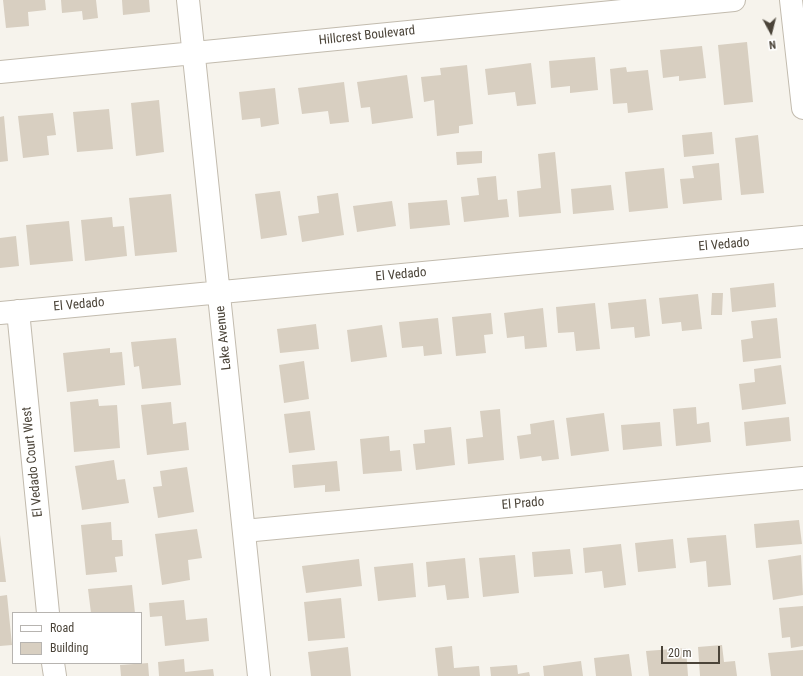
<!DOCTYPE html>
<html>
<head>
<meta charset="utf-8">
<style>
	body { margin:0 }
	#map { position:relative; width:803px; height:676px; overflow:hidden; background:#f6f3ec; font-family:"Roboto Condensed",sans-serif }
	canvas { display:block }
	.legend { position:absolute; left:12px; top:612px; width:130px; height:52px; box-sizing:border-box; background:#fff; border:1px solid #b7b4b0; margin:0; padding:5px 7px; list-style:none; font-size:12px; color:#4b4439 }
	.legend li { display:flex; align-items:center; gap:8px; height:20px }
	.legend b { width:20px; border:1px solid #b7b4b0 }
	.north { position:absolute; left:751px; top:12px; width:40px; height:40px; -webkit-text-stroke:3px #fff; paint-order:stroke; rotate:173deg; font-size:11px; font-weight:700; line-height:16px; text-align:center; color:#4b4439 }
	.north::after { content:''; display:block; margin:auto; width:14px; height:18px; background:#4b4439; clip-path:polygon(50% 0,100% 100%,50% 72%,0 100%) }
	.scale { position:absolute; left:661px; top:646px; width:59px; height:18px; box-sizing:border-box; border:2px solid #4b4439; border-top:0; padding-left:5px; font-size:12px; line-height:14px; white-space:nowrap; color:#4b4439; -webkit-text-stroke:3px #fff; paint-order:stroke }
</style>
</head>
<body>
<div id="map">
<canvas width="803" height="676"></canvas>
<ul class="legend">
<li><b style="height:5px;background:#fff"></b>Road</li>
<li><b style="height:11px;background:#d8cfc1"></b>Building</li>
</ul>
<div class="north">N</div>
<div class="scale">20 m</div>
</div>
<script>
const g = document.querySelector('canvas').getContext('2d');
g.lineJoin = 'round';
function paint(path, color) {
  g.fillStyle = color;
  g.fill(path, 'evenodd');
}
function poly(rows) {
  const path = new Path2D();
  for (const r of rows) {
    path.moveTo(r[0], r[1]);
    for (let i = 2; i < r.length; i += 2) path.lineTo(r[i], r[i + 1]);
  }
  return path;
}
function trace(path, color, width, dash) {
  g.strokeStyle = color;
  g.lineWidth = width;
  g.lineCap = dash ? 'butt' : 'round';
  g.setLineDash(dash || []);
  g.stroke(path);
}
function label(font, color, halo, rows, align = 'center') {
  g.font = font + ' "Roboto Condensed",sans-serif';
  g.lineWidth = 3;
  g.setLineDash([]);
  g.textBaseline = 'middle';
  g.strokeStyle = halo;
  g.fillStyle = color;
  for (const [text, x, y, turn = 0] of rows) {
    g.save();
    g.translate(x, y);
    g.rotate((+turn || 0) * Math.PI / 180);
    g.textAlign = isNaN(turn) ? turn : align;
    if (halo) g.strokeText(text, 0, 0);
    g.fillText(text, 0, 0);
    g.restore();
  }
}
paint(poly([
	[3,0,45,0,46,10,28,12,29,26,6,28],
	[61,0,96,0,98,18,83,20,82,11,62,13],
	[122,0,149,0,150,12,123,15],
	[747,42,753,102,724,105,718,45],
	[702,46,706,78,679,81,679,76,663,78,660,50],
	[595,57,598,90,570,93,570,86,551,88,549,61],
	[531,63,536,104,517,106,515,92,488,95,485,69],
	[467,65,473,124,459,126,459,133,437,136,434,100,424,102,421,77,441,75,440,68],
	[626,67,627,72,648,70,653,110,628,113,627,103,613,104,610,69],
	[407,75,413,118,372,124,370,107,361,108,357,82],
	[344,82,349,122,330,124,328,111,302,114,298,88],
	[275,88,279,124,261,127,260,118,242,120,239,92],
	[159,100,164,152,136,156,131,103],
	[109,109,113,149,77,152,73,112],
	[53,113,56,135,47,136,49,155,23,158,18,116],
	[4,116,8,161,0,162,0,117],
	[712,132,714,154,684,157,682,135],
	[758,135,764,193,741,195,735,138],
	[482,151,482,163,457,165,456,152],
	[555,152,561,213,519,217,517,191,541,188,538,154],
	[719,163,722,200,683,204,680,179,694,178,692,166],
	[664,168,668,208,629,212,625,172],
	[496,176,498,200,507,199,509,217,464,222,461,197,479,195,477,178],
	[611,185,614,210,573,214,571,189],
	[280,191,287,235,261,239,255,194],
	[338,193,344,235,302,242,298,216,319,213,317,196],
	[171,194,177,252,135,256,129,198],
	[447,200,450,225,410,229,408,203],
	[392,201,396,226,357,232,353,206],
	[112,217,113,227,124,226,127,256,85,261,81,220],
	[69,221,73,261,30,265,26,225],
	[16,236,19,266,0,268,0,238],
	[774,283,776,307,732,312,730,288],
	[712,293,723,293,722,315,711,315],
	[698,294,702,329,682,331,681,322,662,324,659,298],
	[646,299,650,336,635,338,634,327,611,329,608,303],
	[595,303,600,349,576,351,574,332,558,333,556,307],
	[543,308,547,347,525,349,524,336,507,338,504,313],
	[491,313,493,334,484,335,486,353,456,356,452,317],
	[438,318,442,354,424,356,423,346,402,348,399,322],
	[777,318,781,358,743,362,741,340,753,338,751,321],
	[316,324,319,349,280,353,277,329],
	[382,325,387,357,351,362,347,330],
	[176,338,181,385,142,389,139,366,134,367,131,342],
	[110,348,110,353,122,352,125,385,67,392,63,353],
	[304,361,309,399,284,403,279,365],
	[781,365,786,404,742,410,739,384,755,382,754,369],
	[98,399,99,406,117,405,120,448,74,452,70,402],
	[171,402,173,424,186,422,189,450,147,455,141,405],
	[696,407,697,424,709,422,711,442,676,446,673,409],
	[500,409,504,460,468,464,466,439,483,437,480,411],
	[310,411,315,450,289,453,284,414],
	[604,413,609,451,571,456,566,418],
	[789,417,791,441,746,446,744,422],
	[554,420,559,459,542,461,541,456,520,459,517,436,531,434,530,424],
	[660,422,662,446,623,450,621,425],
	[451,427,455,465,416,470,413,444,425,443,424,430],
	[389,436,390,451,400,450,402,471,363,474,360,439],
	[114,460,117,480,125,479,129,503,82,510,75,466],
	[337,461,340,491,325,492,325,485,294,488,292,465],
	[187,467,194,512,158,518,153,487,162,486,160,471],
	[799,520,802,544,756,548,754,524],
	[111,522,112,540,122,540,123,556,115,557,117,572,86,575,81,525],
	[197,529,202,558,188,560,190,580,162,585,155,534],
	[0,535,6,582,0,582],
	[726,535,731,585,708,587,706,561,690,563,687,538],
	[673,539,676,568,638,572,635,543],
	[621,544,626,585,604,588,602,571,585,573,583,548],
	[570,549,573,574,534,577,532,552],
	[515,555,519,593,483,597,479,558],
	[801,555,803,595,773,600,768,560],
	[465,558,469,598,447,600,445,585,428,587,426,562],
	[359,559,362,586,306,593,302,566],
	[413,563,416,597,378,601,374,567],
	[132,585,135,613,91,613,88,589],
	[7,595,12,645,0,646,0,596],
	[341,598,345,638,308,641,304,602],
	[184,600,186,620,207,618,209,641,165,646,162,616,150,617,149,603],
	[803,606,803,646,791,648,790,637,782,638,779,608],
	[722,645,724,662,735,661,737,676,700,676,698,647],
	[452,646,454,668,479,666,480,676,438,676,435,648],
	[348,647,351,676,311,676,308,652],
	[686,648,688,676,649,676,646,651],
	[803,650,803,676,771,676,768,653],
	[629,654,632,676,596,676,594,658],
	[184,659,185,672,213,669,214,676,159,676,158,662],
	[581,661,583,676,544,676,543,666],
	[148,663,149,676,121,676,120,665],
	[517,665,518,674,529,672,530,676,491,676,490,667]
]), '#d8cfc1');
const minor = poly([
	[188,0,259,676],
	[791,0,803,108],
	[0,72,734,0],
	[18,311,48,613],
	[0,313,803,237],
	[244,531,803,478],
	[53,663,55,676]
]);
trace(minor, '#c2bbae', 24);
trace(minor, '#fff', 22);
label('13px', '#4b4439', '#fff', [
	["Hillcrest Boulevard",367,36,-6],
	["El Vedado",724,245,-5],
	["El Vedado",401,275,-5],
	["El Vedado",79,305,-5],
	["Lake Avenue",224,338,-96],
	["El Vedado Court West",33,462,-96],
	["El Prado",523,504,-5]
]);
</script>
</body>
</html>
